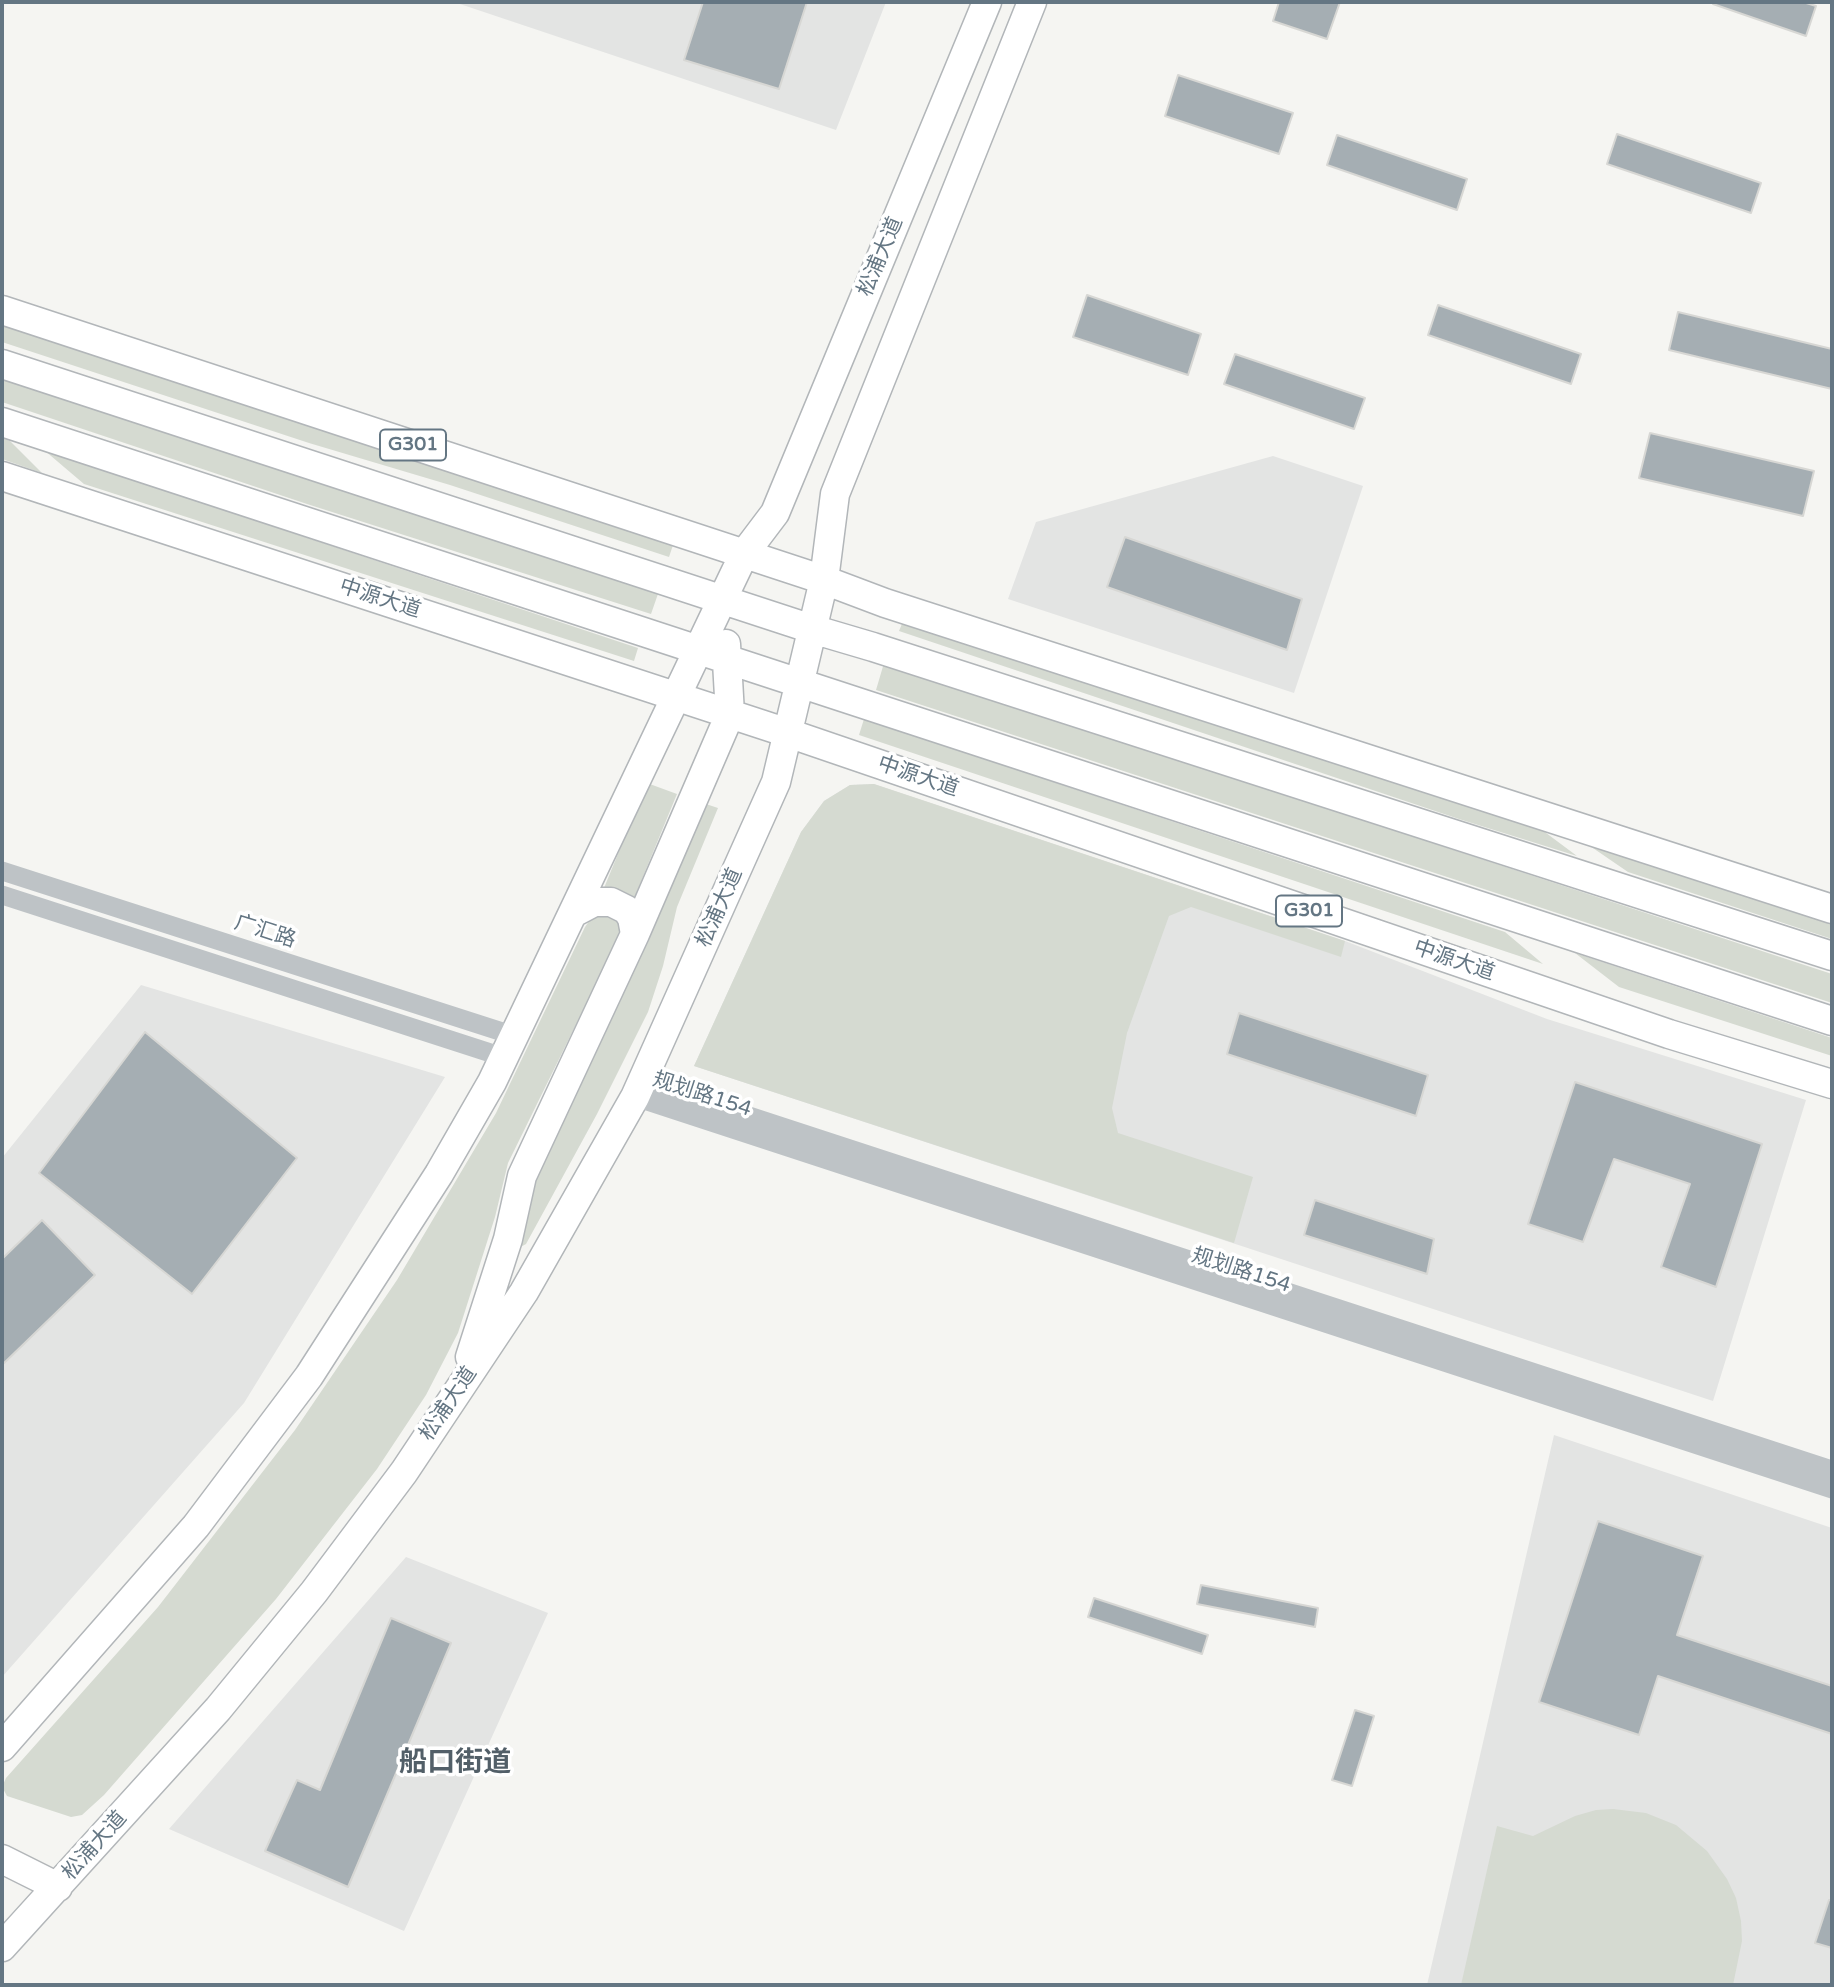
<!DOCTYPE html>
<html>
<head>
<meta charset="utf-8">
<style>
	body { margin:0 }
	#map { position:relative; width:1834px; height:1987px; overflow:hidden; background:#f5f5f2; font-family:"Varela Round",sans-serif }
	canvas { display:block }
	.frame { position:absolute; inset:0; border:4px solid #647683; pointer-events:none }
</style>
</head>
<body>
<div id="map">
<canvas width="1834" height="1987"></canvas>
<div class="frame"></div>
</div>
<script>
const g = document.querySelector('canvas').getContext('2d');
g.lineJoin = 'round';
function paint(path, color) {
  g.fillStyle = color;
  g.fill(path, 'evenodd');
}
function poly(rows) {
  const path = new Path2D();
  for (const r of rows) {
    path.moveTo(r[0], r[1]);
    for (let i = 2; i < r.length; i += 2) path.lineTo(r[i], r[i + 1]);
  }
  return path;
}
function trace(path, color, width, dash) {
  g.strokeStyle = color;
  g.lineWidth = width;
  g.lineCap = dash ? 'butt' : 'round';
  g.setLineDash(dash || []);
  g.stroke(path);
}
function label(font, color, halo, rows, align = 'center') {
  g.font = font + ' "Varela Round","Noto Sans SC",sans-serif';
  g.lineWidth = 7;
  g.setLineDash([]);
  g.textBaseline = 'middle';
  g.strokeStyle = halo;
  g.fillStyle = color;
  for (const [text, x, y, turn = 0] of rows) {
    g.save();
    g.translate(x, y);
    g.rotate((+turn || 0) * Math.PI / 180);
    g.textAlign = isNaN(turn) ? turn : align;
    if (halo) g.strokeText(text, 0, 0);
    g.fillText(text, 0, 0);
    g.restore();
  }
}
paint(poly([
	[454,2,886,2,836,130],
	[1273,456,1363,486,1294,693,1008,599,1036,522],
	[874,784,1345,941,1547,1019,1806,1100,1713,1401,694,1066,801,832,824,801,850,785],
	[141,985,445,1077,244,1403,2,1677,2,1158],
	[1554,1435,1832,1528,1832,1985,1427,1985],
	[406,1557,548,1613,404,1931,169,1829]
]), '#e3e4e3');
paint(poly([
	[2,324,674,542,669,557,450,485,309,443,2,342],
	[2,378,659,591,651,614,307,504,2,402],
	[2,438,10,441,42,473,2,459],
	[44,450,638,648,634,661,84,484],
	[904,619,1530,821,1577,856,1459,819,899,631],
	[884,663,1832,974,1832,1003,876,690],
	[864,719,1505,932,1543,964,859,735],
	[647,783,677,794,633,901,604,888],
	[874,784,1345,941,1341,957,1191,907,1169,916,1127,1033,1112,1108,1118,1133,1253,1177,1234,1243,694,1066,801,832,824,801,850,785],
	[700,802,718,808,677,907,663,966,648,1012,597,1114,526,1244,517,1249,520,1195],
	[1571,833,1832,921,1832,939,1628,872],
	[594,914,615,917,620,924,618,939,508,1163,495,1217,458,1333,426,1395,377,1469,276,1599,104,1795,82,1815,71,1817,7,1796,2,1787,6,1778,158,1607,295,1430,397,1280,496,1113,585,927],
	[1575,953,1832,1038,1832,1056,1619,987],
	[1613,1809,1646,1813,1676,1825,1707,1851,1727,1879,1736,1898,1741,1921,1742,1941,1733,1985,1461,1985,1497,1826,1533,1836,1575,1816,1596,1810]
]), '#d5dad1');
const building = poly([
	[703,2,807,2,779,89,684,60,703,2],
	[1279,2,1340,2,1327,39,1273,21,1279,2],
	[1714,2,1803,2,1816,6,1806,36,1713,4,1714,2],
	[1178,75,1293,113,1279,154,1165,116,1178,75],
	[1617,134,1761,183,1751,213,1607,164,1617,134],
	[1337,135,1467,179,1457,210,1327,165,1337,135],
	[1087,295,1201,334,1188,375,1073,337,1087,295],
	[1438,305,1581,354,1571,384,1428,335,1438,305],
	[1678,312,1832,349,1832,389,1669,350,1678,312],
	[1235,354,1365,398,1354,429,1224,384,1235,354],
	[1650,433,1814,471,1803,516,1639,478,1650,433],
	[1125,537,1302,599,1287,650,1107,587,1125,537],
	[1239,1013,1428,1075,1416,1116,1227,1054,1239,1013],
	[145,1032,297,1158,192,1294,39,1173,145,1032],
	[1575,1082,1762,1144,1716,1287,1661,1267,1690,1184,1614,1159,1583,1242,1528,1224,1575,1082],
	[1315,1200,1434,1239,1427,1274,1304,1235,1315,1200],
	[42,1220,95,1275,2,1365,2,1259,42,1220],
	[1598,1521,1703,1556,1677,1635,1832,1686,1832,1734,1658,1676,1639,1735,1539,1702,1598,1521],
	[1201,1585,1318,1608,1315,1627,1197,1604,1201,1585],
	[1094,1598,1208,1635,1202,1654,1088,1617,1094,1598],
	[391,1618,451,1643,348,1887,265,1851,297,1780,320,1790,391,1618],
	[1355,1710,1374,1716,1352,1786,1332,1780,1355,1710],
	[1829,1900,1832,1900,1832,1948,1815,1943,1829,1900]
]);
paint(building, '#a5aeb3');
trace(building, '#d7d7d4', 2);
const highway = poly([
	[2,310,824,580,885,603,1832,909],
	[2,364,812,629,873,647,1832,956],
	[2,422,1832,1021],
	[2,476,788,733,1669,1034,1832,1084],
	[575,912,594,902,611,902,627,910,632,918,635,934],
	[470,1357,508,1239,522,1176,635,934,730,714,726,644],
	[2,1747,196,1526,309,1376,439,1174,492,1082,744,554,775,513,987,2],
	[2,1859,58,1887],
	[2,1947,218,1709,314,1592,404,1472,524,1292,635,1097,776,782,824,580,835,494,1032,2]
]);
trace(highway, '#b2b6b9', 31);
trace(poly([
	[2,871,515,1036],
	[2,895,503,1057],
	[642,1081,1832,1470],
	[635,1097,1832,1489]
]), '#bec3c6', 19);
trace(highway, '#fff', 28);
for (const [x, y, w] of [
	[413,445,66],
	[1309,911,66]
]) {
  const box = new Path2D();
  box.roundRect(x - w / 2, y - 15.5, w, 31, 5);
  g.fillStyle = '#fff';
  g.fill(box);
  trace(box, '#647683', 2);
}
label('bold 19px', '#647683', null, [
	["G301",413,445],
	["G301",1309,911]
]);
label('21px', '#647683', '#fff', [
	["松浦大道",881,257,-67],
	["中源大道",380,599,18],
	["中源大道",918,777,19],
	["松浦大道",720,908,-66],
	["广汇路",265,932,18],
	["中源大道",1454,961,19],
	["规划路154",702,1095,18],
	["规划路154",1241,1271,18],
	["松浦大道",449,1404,-56],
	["松浦大道",95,1846,-48]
]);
label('bold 28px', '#525f68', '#fff', [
	["船口街道",455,1764]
]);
</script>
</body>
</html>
